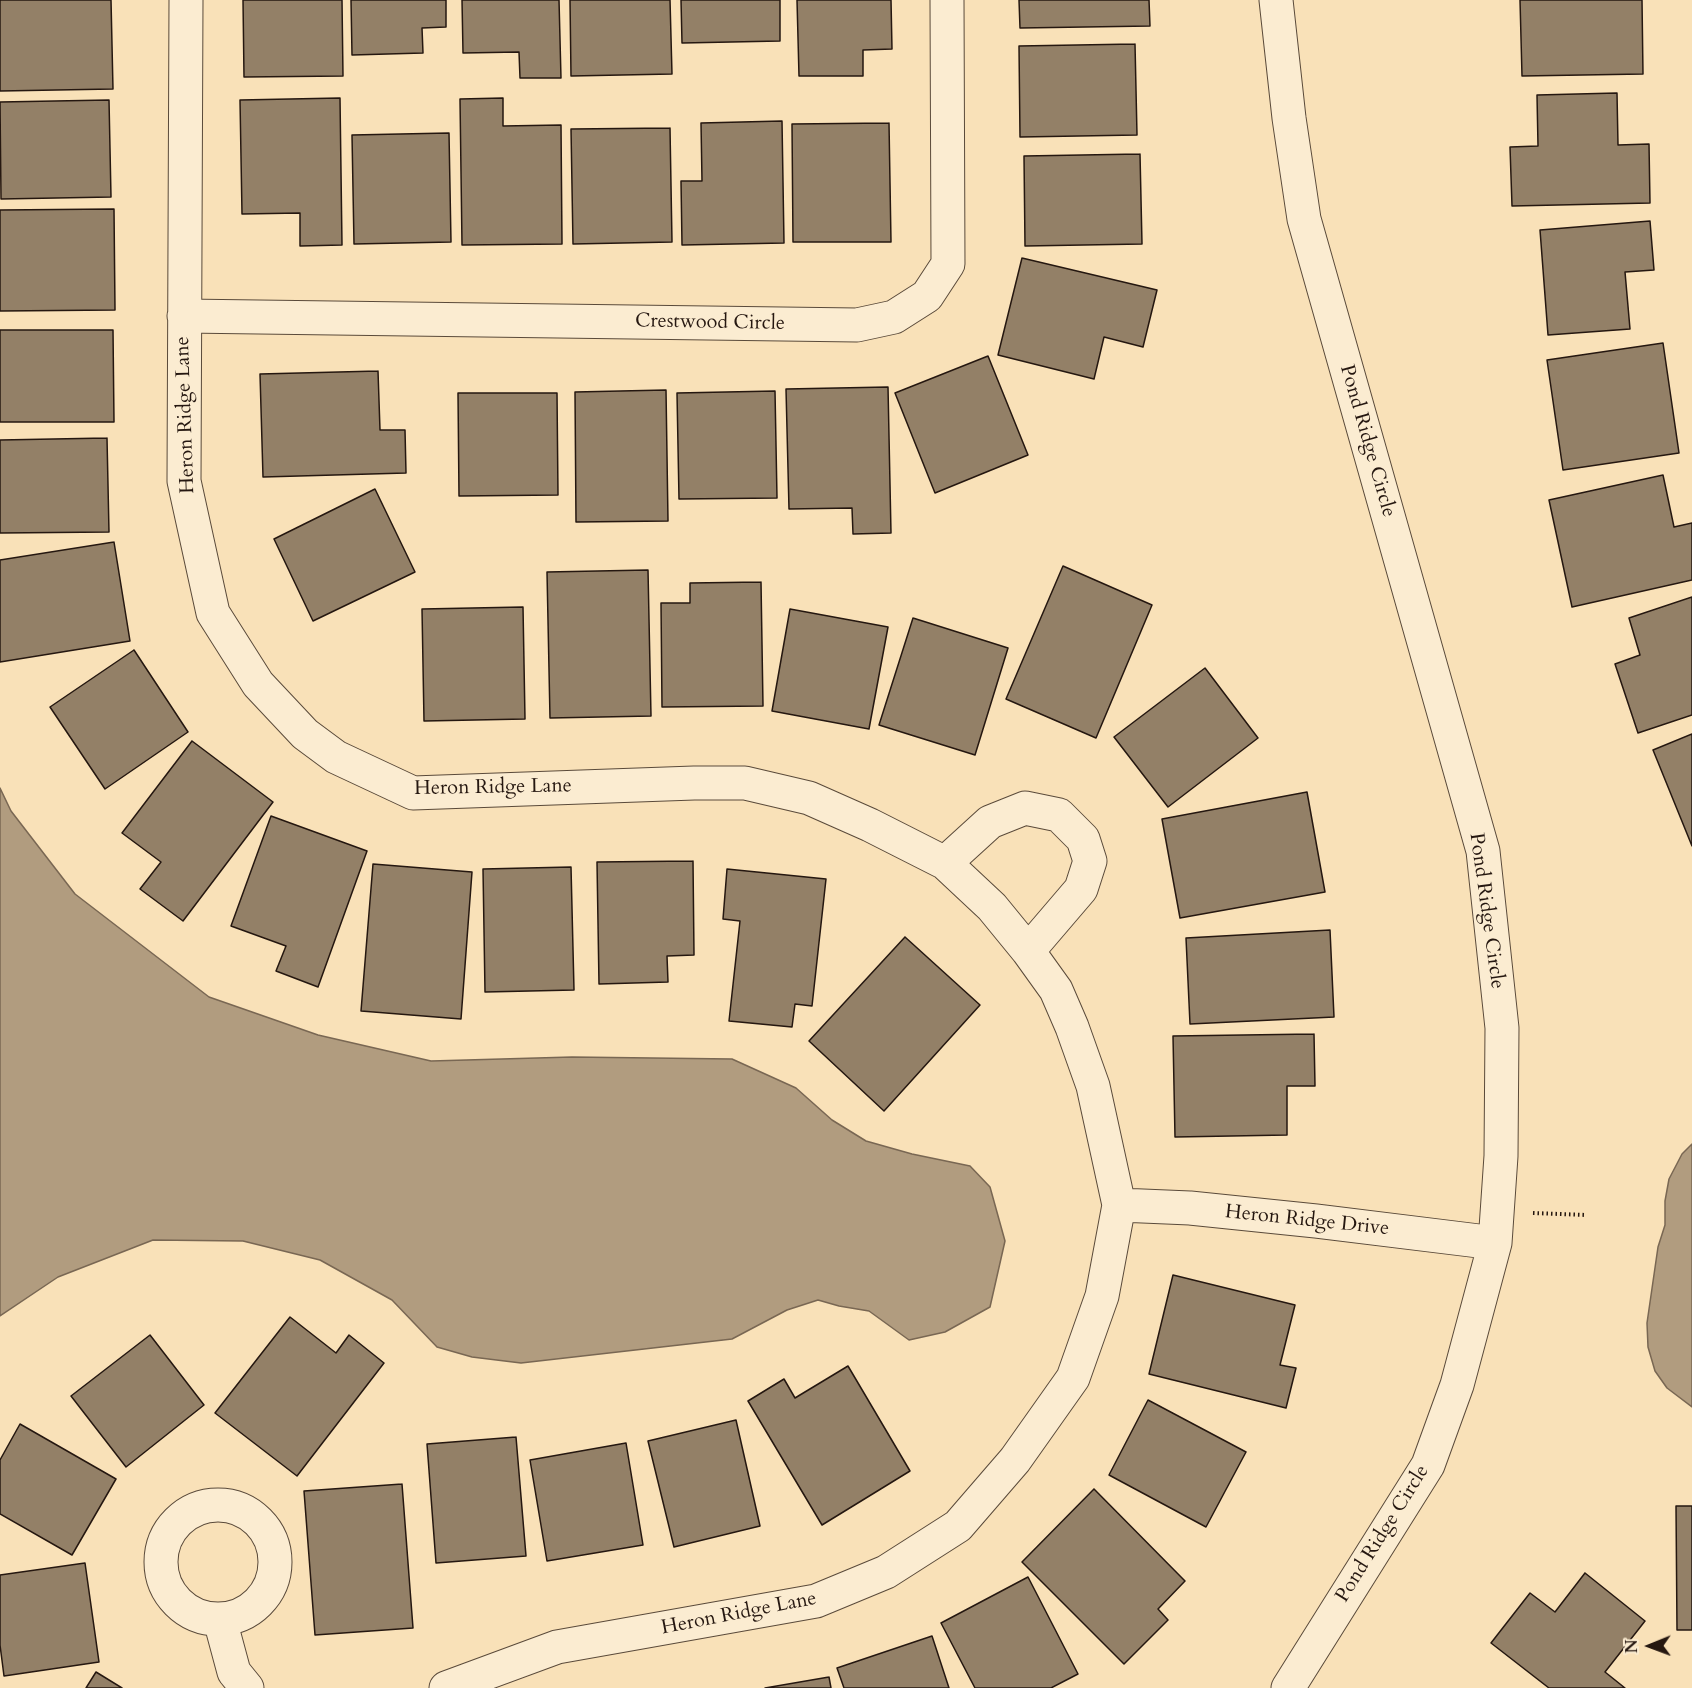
<!DOCTYPE html>
<html>
<head>
<meta charset="utf-8">
<style>
	body { margin:0 }
	#map { position:relative; width:1692px; height:1688px; overflow:hidden; background:#f9e1b8; font-family:Cardo,serif }
	canvas { display:block }
	.north { position:absolute; left:1620px; top:1616px; width:60px; height:60px; -webkit-text-stroke:4px #fbecd1; paint-order:stroke; rotate:269deg; font-size:16px; font-weight:700; line-height:24px; text-align:center; color:#251710 }
	.north::after { content:''; display:block; margin:auto; width:21px; height:27px; background:#251710; clip-path:polygon(50% 0,100% 100%,50% 72%,0 100%) }
</style>
</head>
<body>
<div id="map">
<canvas width="1692" height="1688"></canvas>
<div class="north">N</div>
</div>
<script>
const g = document.querySelector('canvas').getContext('2d');
g.lineJoin = 'round';
function paint(path, color) {
  g.fillStyle = color;
  g.fill(path, 'evenodd');
}
function poly(rows) {
  const path = new Path2D();
  for (const r of rows) {
    if (r.length === 3) {
      path.moveTo(r[0] + r[2], r[1]);
      path.arc(r[0], r[1], r[2], 0, 2 * Math.PI);
      continue;
    }
    path.moveTo(r[0], r[1]);
    for (let i = 2; i < r.length; i += 2) path.lineTo(r[i], r[i + 1]);
  }
  return path;
}
function trace(path, color, width, dash) {
  g.strokeStyle = color;
  g.lineWidth = width;
  g.lineCap = dash ? 'butt' : 'round';
  g.setLineDash(dash || []);
  g.stroke(path);
}
function label(font, color, halo, rows, align = 'center') {
  g.font = font + ' Cardo,serif';
  g.lineWidth = 4.5;
  g.setLineDash([]);
  g.textBaseline = 'middle';
  g.strokeStyle = halo;
  g.fillStyle = color;
  for (const [text, x, y, turn = 0] of rows) {
    g.save();
    g.translate(x, y);
    g.rotate((+turn || 0) * Math.PI / 180);
    g.textAlign = isNaN(turn) ? turn : align;
    if (halo) g.strokeText(text, 0, 0);
    g.fillText(text, 0, 0);
    g.restore();
  }
}
const water = poly([
	[0,788,11,811,75,894,209,997,318,1035,431,1061,572,1057,732,1059,796,1088,832,1120,866,1141,912,1154,970,1166,990,1187,1005,1241,990,1307,945,1332,909,1340,869,1311,839,1306,818,1300,787,1310,732,1339,521,1363,472,1357,437,1347,392,1300,320,1260,243,1241,153,1240,58,1277,0,1316,0,788],
	[1692,1144,1692,1407,1667,1388,1655,1371,1648,1347,1647,1323,1658,1247,1665,1225,1665,1201,1669,1179,1682,1154,1692,1144]
]);
paint(water, '#b19c7f');
trace(water, '#796753', 1.5);
const building = poly([
	[0,0,111,0,113,89,0,91,0,0],
	[243,0,342,0,343,76,244,77,243,0],
	[351,0,446,0,446,27,422,28,423,53,352,55,351,0],
	[462,0,559,0,561,78,520,78,519,52,463,53,462,0],
	[570,0,670,0,672,74,571,76,570,0],
	[681,0,780,0,780,41,682,43,681,0],
	[797,0,891,0,892,49,863,50,863,76,799,76,797,0],
	[1019,0,1149,0,1150,26,1020,28,1019,0],
	[1520,0,1642,0,1643,74,1522,76,1520,0],
	[1135,44,1137,135,1020,137,1019,46,1135,44],
	[1617,93,1618,145,1649,144,1650,203,1512,206,1510,147,1538,146,1537,95,1617,93],
	[340,98,342,245,300,246,300,213,242,214,240,100,340,98],
	[503,98,503,126,561,125,562,244,462,245,460,99,503,98],
	[109,100,111,197,1,199,0,102,109,100],
	[782,121,784,243,682,245,681,181,702,181,701,123,782,121],
	[889,123,891,242,793,242,792,124,889,123],
	[670,128,672,242,573,244,571,129,670,128],
	[449,133,451,242,354,244,352,135,449,133],
	[1140,154,1142,244,1025,246,1024,156,1140,154],
	[114,209,115,310,0,311,0,210,114,209],
	[1650,221,1654,270,1625,272,1630,329,1548,335,1540,230,1650,221],
	[1022,258,1157,290,1143,347,1104,337,1094,379,998,355,1022,258],
	[0,330,113,330,114,422,0,422,0,330],
	[1663,343,1679,453,1563,470,1547,360,1663,343],
	[988,356,1028,455,935,493,895,393,988,356],
	[378,371,380,430,405,430,406,473,263,477,260,374,378,371],
	[888,387,891,533,853,534,852,508,789,509,786,389,888,387],
	[666,390,668,521,576,522,575,392,666,390],
	[775,391,777,498,679,499,677,393,775,391],
	[458,393,557,393,558,495,459,496,458,393],
	[107,438,109,532,0,533,0,440,107,438],
	[1663,475,1674,527,1692,523,1692,580,1572,607,1549,500,1663,475],
	[375,489,415,572,313,621,274,539,375,489],
	[114,542,130,641,0,662,0,560,114,542],
	[1063,566,1152,605,1096,738,1006,699,1063,566],
	[648,570,651,716,550,718,547,572,648,570],
	[761,582,763,706,662,707,661,603,690,603,690,583,761,582],
	[1692,597,1692,715,1638,733,1615,664,1640,655,1629,618,1692,597],
	[523,607,525,719,424,721,422,609,523,607],
	[790,609,888,627,869,729,772,711,790,609],
	[913,618,1008,648,975,755,879,725,913,618],
	[134,650,188,732,105,789,50,707,134,650],
	[1205,668,1258,738,1168,807,1114,737,1205,668],
	[1692,734,1692,846,1653,750,1692,734],
	[192,741,273,802,183,921,140,889,161,862,122,833,192,741],
	[1307,792,1325,892,1180,918,1162,819,1307,792],
	[271,816,367,851,318,987,276,971,286,946,231,926,271,816],
	[693,861,694,955,667,956,668,982,599,984,597,862,693,861],
	[373,864,472,872,461,1019,361,1011,373,864],
	[571,867,574,990,485,992,483,869,571,867],
	[727,869,826,879,812,1006,795,1004,792,1027,729,1021,740,921,723,919,727,869],
	[1330,930,1334,1017,1190,1024,1186,938,1330,930],
	[905,937,980,1005,884,1111,809,1041,905,937],
	[1314,1034,1315,1086,1287,1086,1287,1135,1175,1137,1173,1036,1314,1034],
	[1173,1275,1295,1305,1280,1365,1296,1368,1286,1408,1149,1374,1173,1275],
	[290,1317,336,1353,349,1335,384,1363,297,1476,215,1413,290,1317],
	[150,1335,204,1405,126,1467,71,1396,150,1335],
	[848,1366,910,1471,822,1525,748,1401,784,1379,795,1398,848,1366],
	[1148,1400,1246,1452,1206,1527,1109,1475,1148,1400],
	[736,1420,760,1526,674,1547,648,1441,736,1420],
	[20,1424,116,1479,72,1555,0,1514,0,1460,20,1424],
	[516,1437,526,1556,436,1563,427,1444,516,1437],
	[626,1443,643,1545,547,1561,530,1460,626,1443],
	[402,1484,413,1628,315,1635,304,1491,402,1484],
	[1094,1489,1185,1581,1158,1609,1168,1620,1124,1664,1022,1562,1094,1489],
	[1676,1506,1692,1506,1692,1630,1677,1630,1676,1506],
	[85,1563,99,1662,4,1676,0,1645,0,1575,85,1563],
	[1585,1573,1645,1621,1605,1672,1625,1688,1549,1688,1491,1643,1530,1593,1555,1612,1585,1573],
	[1028,1577,1078,1674,1051,1688,975,1688,941,1623,1028,1577],
	[932,1636,949,1688,844,1688,837,1668,932,1636],
	[96,1672,122,1688,86,1688,96,1672],
	[829,1677,831,1688,765,1688,829,1677]
]);
paint(building, '#938067');
trace(building, '#251710', 1.5);
const minor = poly([
	[186,0,184,481,213,613,258,684,305,734,336,757,413,793,694,783,745,783,809,798,870,825,945,863,992,907,1028,951,1056,990,1072,1027,1093,1086,1119,1205,1102,1296,1073,1378,1015,1460,958,1526,886,1572,816,1601,557,1647,446,1688],
	[1276,0,1289,118,1304,219,1483,851,1502,1028,1501,1156,1495,1243,1457,1385,1428,1465,1288,1688],
	[184,316,857,325,894,317,927,296,948,264,947,0],
	[945,863,990,822,1025,808,1059,815,1083,839,1090,861,1081,889,1028,951],
	[1119,1205,1190,1208,1316,1221,1495,1243],
	[218,1562,57],
	[220,1620,234,1672,247,1688]
]);
trace(minor, '#5a4a3a', 35);
trace(poly([
	[1533,1213,1586,1215]
]), '#251710', 4, [1.5, 3]);
trace(minor, '#fbecd1', 33);
label('20px', '#251710', '#fbecd1', [
	["Crestwood Circle",710,323,1],
	["Heron Ridge Lane",186,415,-92],
	["Pond Ridge Circle",1367,441,74],
	["Heron Ridge Lane",493,788,-1],
	["Pond Ridge Circle",1486,911,82],
	["Heron Ridge Drive",1307,1221,6],
	["Pond Ridge Circle",1383,1534,-58],
	["Heron Ridge Lane",739,1614,-11]
]);
</script>
</body>
</html>
